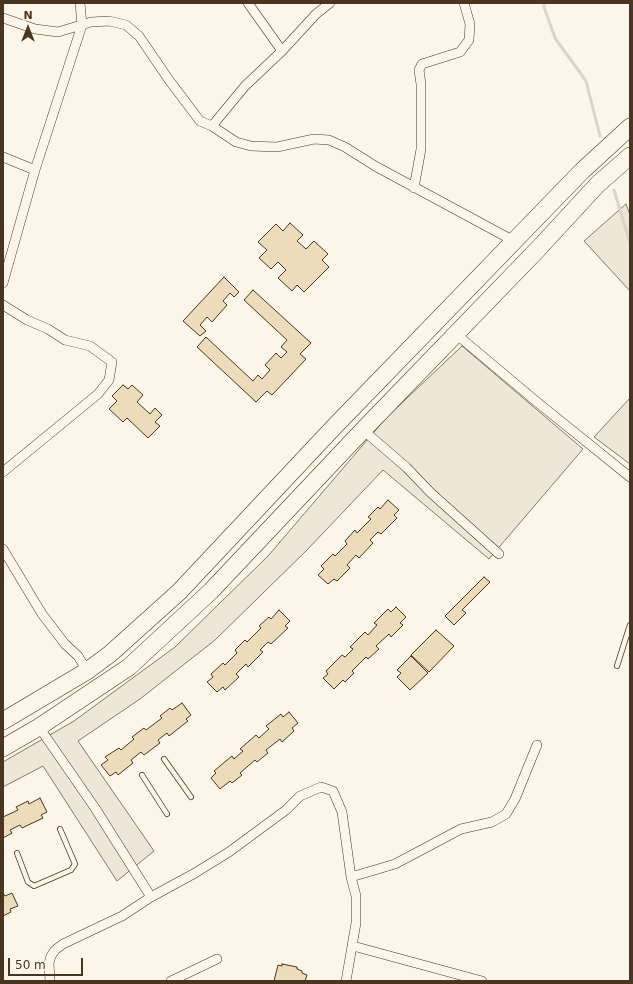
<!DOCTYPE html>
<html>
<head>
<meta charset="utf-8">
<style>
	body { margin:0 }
	#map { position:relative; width:633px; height:984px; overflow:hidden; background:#fbf6e9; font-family:"DejaVu Sans",sans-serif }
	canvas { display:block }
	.frame { position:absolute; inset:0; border:4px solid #4a3520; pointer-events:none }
	.north { position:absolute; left:8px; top:8px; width:40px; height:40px; -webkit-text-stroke:3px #fbf6e9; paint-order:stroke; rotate:0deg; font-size:11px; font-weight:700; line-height:16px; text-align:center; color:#4a3520 }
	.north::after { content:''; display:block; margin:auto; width:14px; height:18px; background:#4a3520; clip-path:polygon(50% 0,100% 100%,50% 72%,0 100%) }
	.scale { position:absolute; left:8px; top:958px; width:75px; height:18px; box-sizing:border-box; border:2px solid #4a3520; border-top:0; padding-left:5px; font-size:12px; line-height:14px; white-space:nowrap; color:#4a3520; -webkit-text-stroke:3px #fbf6e9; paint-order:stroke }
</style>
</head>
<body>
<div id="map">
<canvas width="633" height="984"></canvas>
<div class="frame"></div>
<div class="north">N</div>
<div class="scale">50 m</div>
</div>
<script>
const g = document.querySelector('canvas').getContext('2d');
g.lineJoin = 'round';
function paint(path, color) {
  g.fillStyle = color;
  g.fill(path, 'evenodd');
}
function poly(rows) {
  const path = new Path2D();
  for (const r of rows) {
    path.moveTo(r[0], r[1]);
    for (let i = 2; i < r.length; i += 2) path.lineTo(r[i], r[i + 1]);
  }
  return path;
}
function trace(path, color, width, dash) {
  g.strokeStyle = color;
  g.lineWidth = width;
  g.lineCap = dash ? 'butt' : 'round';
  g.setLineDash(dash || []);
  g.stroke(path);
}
const green = poly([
	[626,204,630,215,630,291,584,241,626,204],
	[462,346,583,449,489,559,383,470,306,551,215,640,140,699,78,741,154,851,117,881,43,766,3,787,3,762,74,721,175,647,268,556,386,418,462,346],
	[630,398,630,464,594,437,630,398]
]);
paint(green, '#ede6d9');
trace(green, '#887966', 1);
trace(poly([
	[544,3,544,7,555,38,586,81,600,136],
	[614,190,630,243]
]), '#dcd4c6', 3);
const building = poly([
	[290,223,303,235,297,241,306,249,314,241,328,254,322,260,329,267,304,292,297,285,292,291,278,278,286,270,278,262,271,269,259,258,267,250,258,242,276,224,283,231,290,223],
	[224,277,239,292,234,297,230,293,223,301,227,305,212,322,207,317,200,325,206,331,200,336,183,321,224,277],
	[253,290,311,343,300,354,306,359,272,395,267,391,256,402,197,347,206,337,253,381,258,375,262,379,270,370,265,365,276,353,281,358,287,352,281,347,287,340,244,300,253,290],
	[123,385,128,389,132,385,143,395,137,402,150,414,155,408,162,415,155,422,160,426,148,438,127,418,123,422,109,409,117,401,112,396,123,385],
	[388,500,399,510,394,515,397,518,381,534,378,532,370,540,373,543,359,558,356,555,347,565,350,568,337,581,334,579,328,584,318,575,324,569,321,566,333,554,335,556,347,544,345,541,355,530,357,533,371,519,368,517,378,507,380,509,388,500],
	[484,577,490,582,462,610,466,613,454,625,445,616,484,577],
	[396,607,406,617,400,623,403,625,391,637,389,634,376,646,379,649,368,659,366,657,352,671,354,673,345,682,343,680,334,689,323,678,328,674,326,671,342,655,345,657,353,649,350,647,365,632,368,635,377,625,374,623,388,609,391,612,396,607],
	[279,610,290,621,285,626,288,628,271,644,268,642,260,650,263,652,248,667,246,664,236,674,239,677,225,690,223,687,217,692,207,682,213,677,211,674,223,663,225,665,237,653,235,650,245,640,247,642,261,628,259,626,269,617,271,619,279,610],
	[436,630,454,646,429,672,411,655,436,630],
	[411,656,428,673,410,690,397,677,401,673,397,670,411,656],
	[182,703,191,715,186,719,188,721,169,736,167,733,158,740,160,743,144,755,141,752,131,760,133,763,118,775,116,772,110,776,101,765,108,760,105,757,119,748,121,750,134,739,132,737,144,728,146,730,162,718,160,716,170,708,172,710,182,703],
	[289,712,298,723,292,728,294,731,282,742,280,739,266,750,268,753,257,762,255,760,240,773,242,775,232,783,230,781,220,789,211,778,216,773,214,771,232,756,234,759,243,751,240,749,256,735,259,738,269,729,266,726,281,714,283,717,289,712],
	[40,798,47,812,41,815,43,818,22,828,20,825,10,830,12,833,3,838,3,817,18,810,16,807,28,801,29,804,40,798],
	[3,893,5,896,12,893,18,906,10,909,11,912,3,916,3,893],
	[282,964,297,967,297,969,302,971,302,973,307,975,305,981,274,981,278,965,282,966,282,964]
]);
paint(building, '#ecdcbc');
trace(building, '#4a3520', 1);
const lane = poly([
	[617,666,630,625],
	[164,759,191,797],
	[142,775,167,814],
	[17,853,28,882,34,886,71,870,75,864,60,829]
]);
const street = poly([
	[248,3,282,51],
	[3,18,35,29,58,32,91,22,109,21,126,25,139,36,169,80,200,121,212,126,236,142,251,146,277,147,314,139,329,140,345,147,375,166,514,241],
	[212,126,245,86,282,51,316,14,330,3],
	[3,157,35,170],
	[414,188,421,149,421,84,419,70,422,64,460,52,469,40,470,24,464,3],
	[3,283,35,170,82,25,80,3],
	[3,305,27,320,48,329,65,340,90,346,112,362,109,380,98,394,3,472],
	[456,334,537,402,630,477],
	[363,430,406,467,431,493,499,554],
	[3,549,42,614,65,644,78,656,87,671],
	[39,727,95,808,151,897,195,873,229,852,286,810,300,796,321,787,333,791,342,812,351,877,356,896,356,923,346,981],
	[351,877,395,864,461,829,492,822,506,814,515,799,537,745],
	[353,946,482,981],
	[50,981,49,963,51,956,55,950,63,944,122,916,151,897],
	[171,981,217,959]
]);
const highway = poly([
	[3,721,87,671,110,654,179,592,333,428,582,171,630,127],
	[3,748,39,727,129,667,211,591,363,430,538,249,598,184,630,156]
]);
trace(lane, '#4a3520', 6);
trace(street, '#4a3520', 10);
trace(highway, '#4a3520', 18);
trace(lane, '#fbf6e9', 4.5);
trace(street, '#fbf6e9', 9);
trace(highway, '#fbf6e9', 17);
</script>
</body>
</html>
